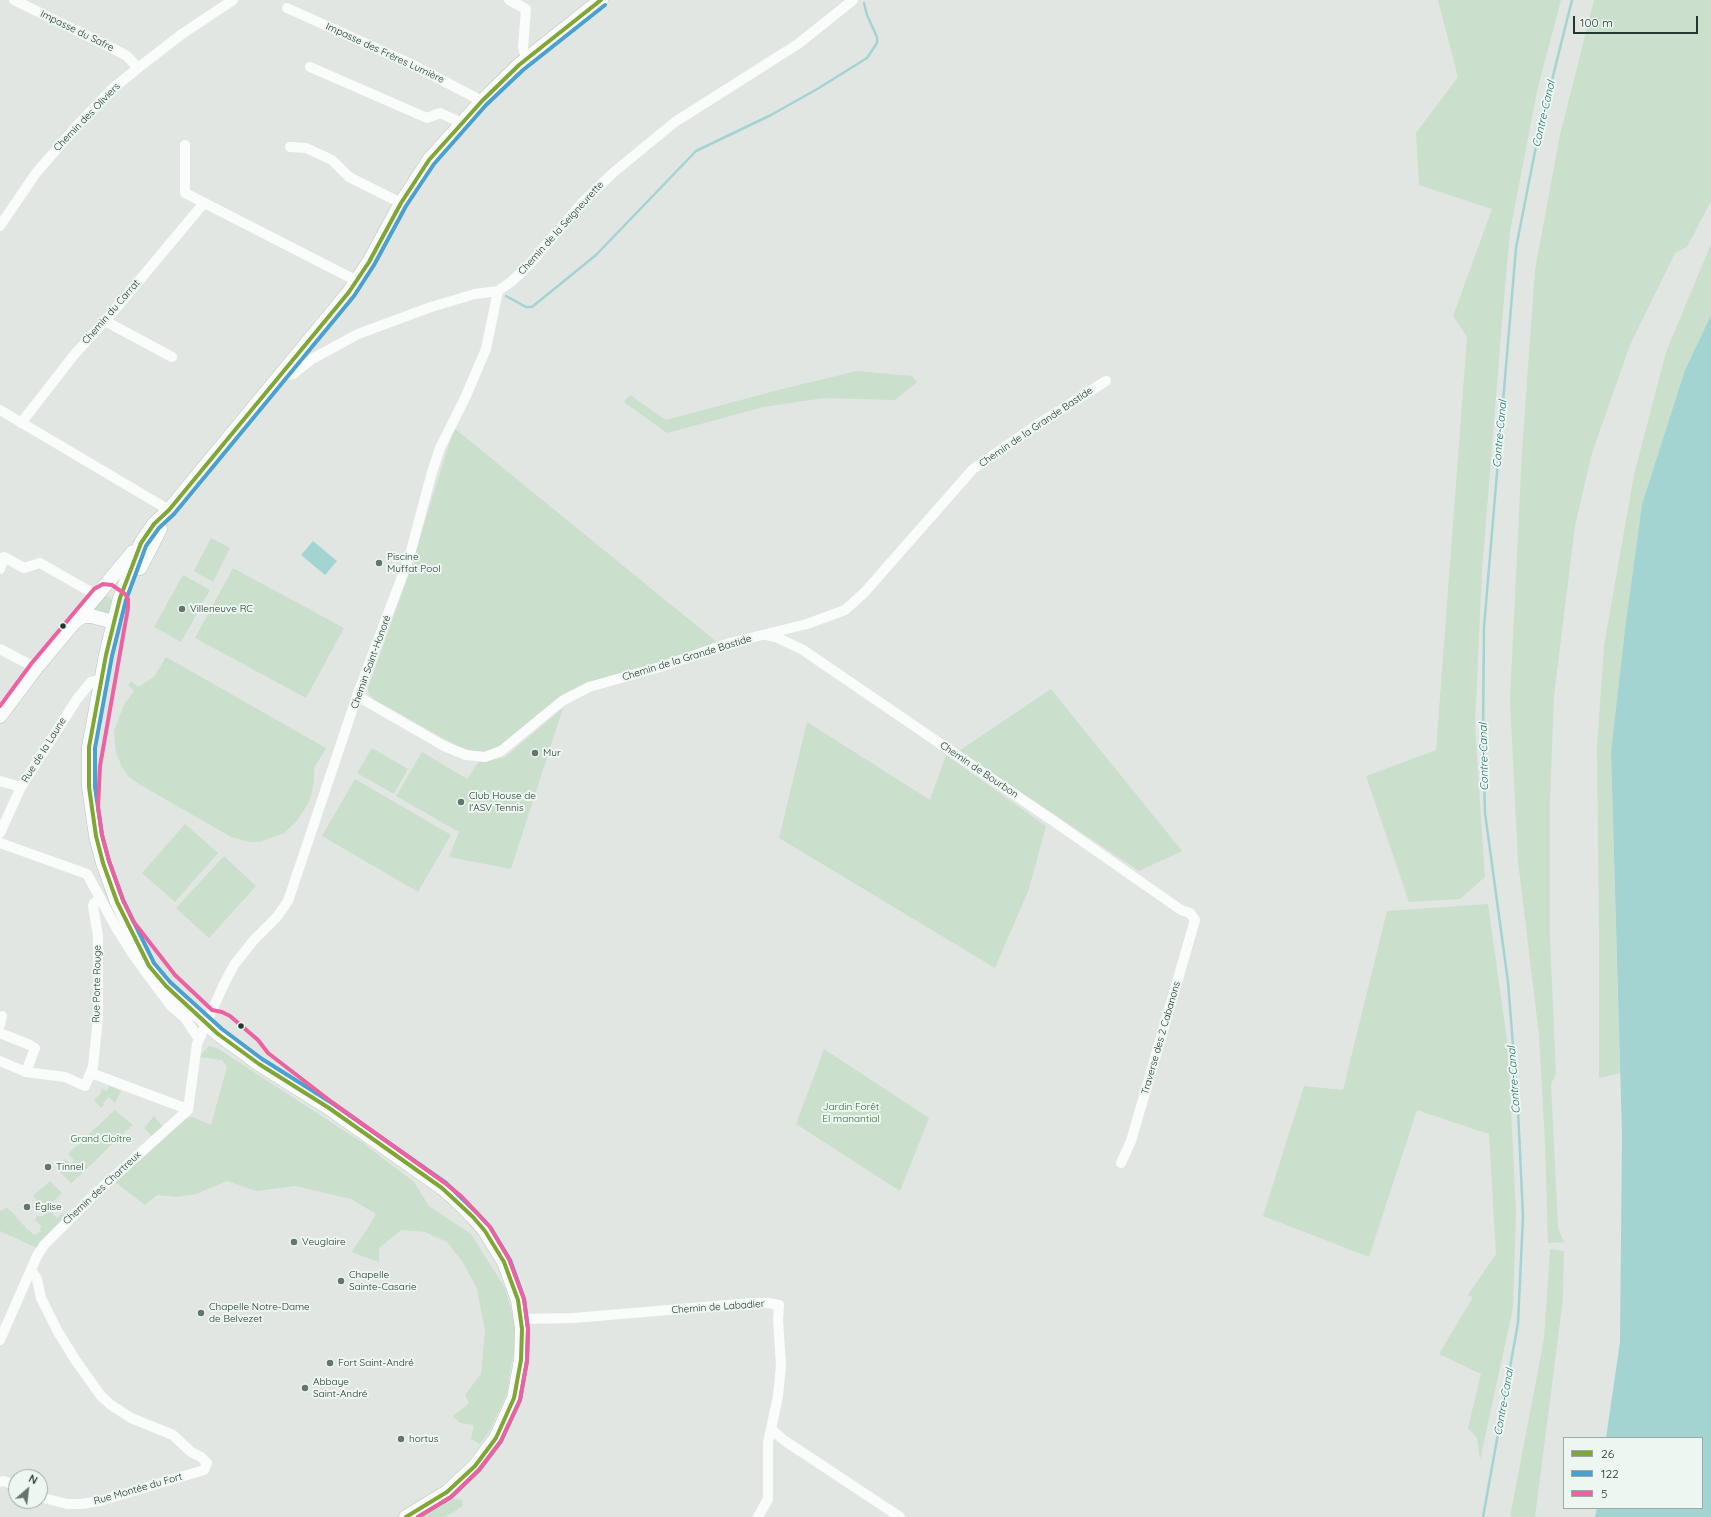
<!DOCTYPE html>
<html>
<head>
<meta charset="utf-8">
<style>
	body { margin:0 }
	#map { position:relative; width:1711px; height:1517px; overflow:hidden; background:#e1e6e3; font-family:Quicksand,sans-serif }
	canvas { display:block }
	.legend { position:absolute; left:1563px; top:1437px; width:140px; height:72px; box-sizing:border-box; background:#eef6f1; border:1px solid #9caaa3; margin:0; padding:5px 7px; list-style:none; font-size:12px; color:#20382d }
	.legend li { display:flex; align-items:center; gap:8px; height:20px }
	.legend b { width:20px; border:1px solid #9caaa3 }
	.north { position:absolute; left:8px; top:1469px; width:40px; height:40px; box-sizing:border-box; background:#eef6f1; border:1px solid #9caaa3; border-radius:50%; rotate:28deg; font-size:11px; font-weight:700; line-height:16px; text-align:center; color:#20382d }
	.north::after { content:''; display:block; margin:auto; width:14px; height:18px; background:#64756d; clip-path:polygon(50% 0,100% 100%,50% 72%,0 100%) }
	.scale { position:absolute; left:1573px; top:16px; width:125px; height:18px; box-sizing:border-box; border:2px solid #20382d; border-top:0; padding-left:5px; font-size:12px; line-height:14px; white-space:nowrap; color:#20382d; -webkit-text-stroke:3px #eef6f1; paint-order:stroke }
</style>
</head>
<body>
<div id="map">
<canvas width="1711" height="1517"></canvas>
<ul class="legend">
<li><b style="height:5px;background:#80a633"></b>26</li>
<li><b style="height:5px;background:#4aa0ce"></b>122</li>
<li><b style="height:5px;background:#ec619f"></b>5</li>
</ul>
<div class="north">N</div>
<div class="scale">100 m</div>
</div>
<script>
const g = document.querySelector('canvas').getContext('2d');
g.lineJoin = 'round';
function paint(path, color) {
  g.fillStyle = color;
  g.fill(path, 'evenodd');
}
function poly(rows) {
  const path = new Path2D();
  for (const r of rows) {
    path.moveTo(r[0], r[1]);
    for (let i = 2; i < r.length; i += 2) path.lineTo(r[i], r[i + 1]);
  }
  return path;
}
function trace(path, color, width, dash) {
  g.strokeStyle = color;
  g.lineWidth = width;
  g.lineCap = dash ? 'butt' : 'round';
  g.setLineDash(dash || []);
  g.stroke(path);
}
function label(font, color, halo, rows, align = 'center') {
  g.font = font + ' Quicksand,sans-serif';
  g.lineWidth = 4;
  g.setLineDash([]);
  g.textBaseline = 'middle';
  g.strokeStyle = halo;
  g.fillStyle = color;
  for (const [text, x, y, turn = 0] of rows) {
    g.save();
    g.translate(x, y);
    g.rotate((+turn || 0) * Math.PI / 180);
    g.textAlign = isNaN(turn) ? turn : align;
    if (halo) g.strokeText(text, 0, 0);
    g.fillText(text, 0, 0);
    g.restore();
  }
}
paint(poly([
	[1438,0,1561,0,1537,91,1510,232,1503,310,1482,571,1475,725,1485,877,1460,899,1409,902,1366,776,1436,750,1467,337,1453,316,1492,209,1419,185,1416,133,1458,77],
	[1594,0,1711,0,1711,201,1687,247,1675,253,1630,345,1592,453,1575,526,1554,696,1550,800,1550,939,1556,1074,1551,1084,1558,1228,1564,1242,1548,1243,1545,1144,1539,1035,1518,861,1510,700,1522,451,1535,270,1560,135],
	[1711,244,1711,315,1685,370,1642,504,1625,629,1611,752,1620,1073,1599,1078,1599,933,1597,747,1604,646,1634,475,1666,352],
	[857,371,912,376,917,382,895,400,824,398,764,407,667,433,624,402,630,395,666,420,782,389],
	[454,428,718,643,571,691,511,742,485,752,474,752,459,747,375,700,369,694,368,688,408,576],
	[211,538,230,548,213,582,194,571],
	[233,568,344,628,306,698,195,638],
	[183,575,210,590,181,642,154,627],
	[105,596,109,597,113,601,111,615,93,610],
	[166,657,326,748,314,768,314,780,311,797,306,807,296,822,284,833,259,842,250,842,231,837,139,784,129,777,122,767,116,753,114,731,124,705,134,691,128,685,131,681,138,687,154,677],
	[1051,689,1182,851,1139,871,959,751],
	[563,708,511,869,449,857,459,832,396,796,422,752,467,779,478,763,505,757],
	[807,722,930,800,946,755,1046,826,1029,889,995,968,779,838],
	[372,748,408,769,394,794,357,773],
	[355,779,451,835,418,892,322,836],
	[185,824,218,853,175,902,142,873],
	[224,856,256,886,209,938,176,908],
	[1488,904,1508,1047,1516,1213,1513,1308,1480,1460,1477,1438,1468,1428,1481,1374,1439,1354,1473,1297,1468,1295,1496,1254,1489,1134,1417,1110,1369,1257,1263,1216,1304,1086,1343,1090,1387,911],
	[209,1046,217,1048,363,1143,414,1182,429,1206,471,1234,505,1288,517,1331,507,1393,489,1432,480,1444,471,1439,474,1425,460,1423,453,1416,469,1403,465,1395,481,1374,485,1330,477,1289,464,1264,447,1242,425,1232,401,1230,379,1248,379,1262,351,1252,366,1231,376,1214,351,1199,295,1186,256,1191,227,1181,196,1194,177,1197,157,1195,145,1205,115,1182,178,1120,192,1117,211,1125,227,1067,222,1060,199,1057],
	[824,1049,929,1118,900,1191,796,1124],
	[109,1086,121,1091,115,1103,109,1097,103,1103,104,1105,101,1108,94,1100,100,1094,102,1089,107,1091],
	[115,1110,133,1125,130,1127,129,1126,130,1128,126,1131,125,1130,125,1132,122,1135,121,1134,121,1136,118,1139,117,1138,117,1140,114,1143,112,1142,113,1143,110,1146,109,1145,109,1147,106,1150,104,1150,105,1151,102,1154,101,1153,101,1155,98,1158,97,1157,97,1159,94,1162,92,1161,93,1163,89,1166,88,1165,89,1167,85,1170,84,1169,84,1171,77,1178,75,1177,76,1179,71,1183,56,1168,61,1161,62,1162,64,1159,71,1164,74,1160,68,1154,71,1151,72,1152,71,1151,75,1147,76,1148,75,1147,79,1144,80,1145,80,1143,83,1140,84,1140,84,1139,87,1136,88,1137,88,1135,91,1132,93,1133,92,1131,95,1128,96,1129,96,1128,99,1125,100,1126,100,1124,103,1121,105,1121,104,1120,107,1117,109,1118,108,1116,111,1113,112,1114,112,1113],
	[154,1116,163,1127,153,1137,144,1128],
	[50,1181,62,1193,45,1209,33,1196],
	[6,1207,10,1210,8,1211,11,1211,17,1217,16,1220,17,1218,22,1223,21,1226,23,1224,28,1230,27,1232,29,1230,32,1233,32,1236,33,1234,36,1234,37,1236,37,1233,42,1232,40,1231,41,1226,35,1220,37,1216,43,1216,49,1209,57,1218,62,1213,67,1217,37,1248,0,1231,0,1210,2,1211],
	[1550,1249,1564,1251,1563,1299,1535,1517,1510,1517,1544,1339],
	[454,1499,462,1500,463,1506,445,1517,416,1517,447,1500]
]), '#cadfcc');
paint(poly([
	[1711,315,1711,1517,1595,1517,1597,1508,1702,1508,1702,1438,1606,1438,1620,1342,1622,1134,1611,752,1625,629,1642,504,1685,370],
	[313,541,337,561,325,575,301,555]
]), '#a3d4d2');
trace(poly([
	[506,296,526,307,532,307,596,255,696,151,771,115,819,88,867,58,877,43,877,37,867,15,864,3],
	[1483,1517,1518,1323,1523,1217,1518,1109,1508,982,1485,813,1483,735,1484,627,1516,248,1538,136,1572,0]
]), '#a3d4d2', 2.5);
const secondary = poly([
	[140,568,160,529],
	[76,621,83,616,91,616,114,622,121,617],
	[0,716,36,668,133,552],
	[406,1517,447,1492,475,1466,496,1438,514,1398,521,1360,522,1329,518,1300,504,1262,485,1231,473,1217,457,1201,442,1188,329,1108,259,1064,218,1034,166,986,149,966,138,946,117,902,103,863,96,836,89,787,89,747,106,655,120,598,141,543,154,524,169,510,349,292,369,262,401,203,429,160,482,101,519,65,601,0]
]);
trace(secondary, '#bac3be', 15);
trace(poly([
	[14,0,114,49,127,56,138,68],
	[509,0,526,9,523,47,526,58],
	[287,8,409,63,482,101],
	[310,67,427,118,440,113,462,123],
	[185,145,185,193,357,281],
	[290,147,306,148,332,160,349,177,401,203],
	[0,226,36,173,75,128,111,90,138,68,182,34,233,0],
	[105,321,172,357],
	[283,373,286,375,293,374,312,359,358,334,431,307,475,294,498,291,511,282,528,266,582,203,614,172,675,122,798,44,853,0],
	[0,410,169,510],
	[21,423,74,355,112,313,204,203],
	[0,569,4,557,24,568,40,563,96,595],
	[766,635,778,638,803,650,1055,822,1181,910,1190,913,1195,920,1131,1141,1121,1163],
	[0,649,36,668],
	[357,696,444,746,466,755,485,757,501,751,562,701,589,687,660,667,730,643,807,624,845,610,864,593,973,469,1032,428,1106,381],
	[0,781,21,787],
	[0,833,21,787,77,699,91,682,101,679],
	[0,843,87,874,117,929,134,956,171,1006,185,1018,199,1039],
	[0,1025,2,1016],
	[0,1033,30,1045,35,1048,26,1072],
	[0,1061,26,1072,65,1077,85,1086,93,1067,98,1017,98,936,93,906,94,903,100,900],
	[91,1073,182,1107],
	[30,1272,33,1273,37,1279,41,1298,58,1332,76,1361,101,1396,111,1405,131,1418,173,1435,191,1452,201,1457,207,1463,204,1470,100,1501,81,1504,67,1504,40,1497],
	[521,1319,574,1318,751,1303,768,1303,779,1305,778,1320,781,1365,778,1396,771,1429,785,1441,900,1517],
	[0,1340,37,1256,44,1245,97,1192,188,1110,197,1044,224,984,234,965,253,941,277,917,288,901,357,696,409,558,432,472,440,448,465,398,486,349,498,291],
	[0,1482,4,1481,16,1486],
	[758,1517,768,1499,768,1442,771,1429]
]), '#fafbfb', 10);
trace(secondary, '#fafbfb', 14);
trace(poly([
	[406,1517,447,1492,475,1466,496,1438,514,1398,521,1360,522,1329,518,1300,504,1262,485,1231,473,1217,442,1188,329,1108,259,1064,218,1034,166,986,149,966,117,902,103,863,96,836,89,787,89,747,106,655,120,598,141,543,154,524,169,510,349,292,369,262,401,203,429,160,482,101,519,65,601,0]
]), '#80a633', 4);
trace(poly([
	[418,1517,451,1497,479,1470,501,1441,520,1400,527,1361,528,1329,524,1299,510,1260,490,1227,477,1213,446,1183,332,1103,262,1059,222,1029,170,982,154,963,123,900,109,861,102,835,95,787,95,748,112,656,126,600,146,546,159,528,174,514,354,296,374,265,406,206,434,164,486,105,523,70,605,5]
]), '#4aa0ce', 4);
trace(poly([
	[0,706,31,664,94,589,103,584,112,585,125,594,128,599,128,608,100,766,98,807,102,835,109,861,123,900,133,921,175,975,212,1010,222,1012,230,1016,258,1040,268,1053,333,1103,445,1183,461,1196,490,1227,509,1259,524,1299,528,1329,527,1361,520,1400,501,1441,479,1470,451,1497,418,1517]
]), '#ec619f', 4);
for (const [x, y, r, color] of [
	[379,563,4,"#64756d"],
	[182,609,4,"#64756d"],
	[63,626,3.5,"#20382d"],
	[535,753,4,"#64756d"],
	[461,802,4,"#64756d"],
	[241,1026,3.5,"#20382d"],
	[48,1167,4,"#64756d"],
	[27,1207,4,"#64756d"],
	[294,1242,4,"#64756d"],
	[341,1281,4,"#64756d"],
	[201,1313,4,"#64756d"],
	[330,1363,4,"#64756d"],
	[305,1388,4,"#64756d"],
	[401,1439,4,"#64756d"]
]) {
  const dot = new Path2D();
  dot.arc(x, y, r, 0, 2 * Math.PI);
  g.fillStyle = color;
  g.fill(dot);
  trace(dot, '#eef6f1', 1.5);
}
label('10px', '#20382d', '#eef6f1', [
	["Impasse du Safre",77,31,26],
	["Impasse des Frères Lumière",385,53,25],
	["Chemin des Oliviers",87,117,-46],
	["Chemin de la Seigneurette",561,228,-48],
	["Chemin du Carrat",111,312,-49],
	["Chemin de la Grande Bastide",1036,427,-34],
	["Chemin de la Grande Bastide",687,658,-17],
	["Chemin Saint-Honoré",371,662,-70],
	["Rue de la Laune",44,750,-58],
	["Chemin de Bourbon",979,770,34],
	["Rue Porte Rouge",97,984,-89],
	["Traverse des 2 Cabanons",1161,1038,-74],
	["Chemin des Chartreux",102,1188,-43],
	["Chemin de Labadier",718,1307,-4],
	["Rue Montée du Fort",138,1489,-16]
]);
label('10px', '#20382d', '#eef6f1', [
	["Piscine",387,557],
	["Muffat Pool",387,569],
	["Villeneuve RC",190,609],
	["Mur",543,753],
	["Club House de",469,796],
	["l'ASV Tennis",469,808],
	["Tinnel",56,1167],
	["Église",35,1207],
	["Veuglaire",302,1242],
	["Chapelle",349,1275],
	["Sainte-Casarie",349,1287],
	["Chapelle Notre-Dame",209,1307],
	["de Belvezet",209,1319],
	["Fort Saint-André",338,1363],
	["Abbaye",313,1382],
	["Saint-André",313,1394],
	["hortus",409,1439]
], 'left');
label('10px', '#2d6d3a', '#eef6f1', [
	["Jardin Forêt",851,1107],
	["El manantial",851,1119],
	["Grand Cloître",101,1139]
]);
label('italic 11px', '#1e716f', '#eef6f1', [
	["Contre-Canal",1544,114,-77],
	["Contre-Canal",1500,434,-85],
	["Contre-Canal",1484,757,-91],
	["Contre-Canal",1514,1080,-94],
	["Contre-Canal",1504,1402,-80]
]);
</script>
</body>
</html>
